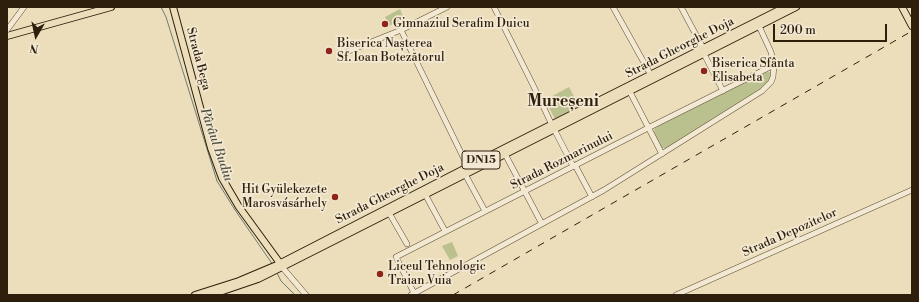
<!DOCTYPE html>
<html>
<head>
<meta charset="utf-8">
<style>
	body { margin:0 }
	#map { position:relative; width:919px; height:302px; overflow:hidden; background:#ecddbb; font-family:"Libre Bodoni",serif }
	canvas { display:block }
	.frame { position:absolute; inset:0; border:8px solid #2e1f0c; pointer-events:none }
	.north { position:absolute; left:16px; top:16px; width:40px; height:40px; -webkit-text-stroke:3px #f3e9d3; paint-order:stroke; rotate:189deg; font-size:11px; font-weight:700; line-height:16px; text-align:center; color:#2e1f0c }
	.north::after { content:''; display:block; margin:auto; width:14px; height:18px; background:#2e1f0c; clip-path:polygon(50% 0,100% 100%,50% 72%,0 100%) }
	.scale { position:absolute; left:773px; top:24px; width:114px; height:18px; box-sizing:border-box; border:2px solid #2e1f0c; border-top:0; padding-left:5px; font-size:12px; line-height:14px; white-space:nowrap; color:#2e1f0c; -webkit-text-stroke:3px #f3e9d3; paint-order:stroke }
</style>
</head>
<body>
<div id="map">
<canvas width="919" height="302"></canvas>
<div class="frame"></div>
<div class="north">N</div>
<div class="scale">200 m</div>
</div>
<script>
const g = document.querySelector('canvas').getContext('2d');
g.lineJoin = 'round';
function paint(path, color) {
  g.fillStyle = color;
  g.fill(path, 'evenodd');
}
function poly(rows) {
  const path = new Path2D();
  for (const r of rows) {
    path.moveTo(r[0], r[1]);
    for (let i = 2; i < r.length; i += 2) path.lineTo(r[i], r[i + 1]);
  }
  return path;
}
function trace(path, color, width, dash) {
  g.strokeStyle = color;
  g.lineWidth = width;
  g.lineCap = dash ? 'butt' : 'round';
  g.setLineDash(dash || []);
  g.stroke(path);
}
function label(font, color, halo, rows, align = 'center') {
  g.font = font + ' "Libre Bodoni",serif';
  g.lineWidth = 3.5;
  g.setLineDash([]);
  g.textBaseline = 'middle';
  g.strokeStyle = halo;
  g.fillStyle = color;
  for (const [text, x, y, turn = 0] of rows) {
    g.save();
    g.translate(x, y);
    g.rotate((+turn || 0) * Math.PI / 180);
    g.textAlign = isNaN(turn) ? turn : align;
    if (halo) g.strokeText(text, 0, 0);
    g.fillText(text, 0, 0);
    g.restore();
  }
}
paint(poly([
	[400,9,404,19,389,26,385,17],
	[768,72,770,72,771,76,769,81,761,88,666,148,661,148,654,132,655,126,763,73],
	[569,87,579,106,555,119,545,100],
	[452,242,458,256,450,260,442,246]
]), '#bac08e');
trace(poly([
	[161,7,166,17,217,181,235,210,273,265],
	[277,273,281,281,295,295]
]), '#6f7c73', 1);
const minor = poly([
	[494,7,533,85,552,125],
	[613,7,652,77],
	[681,7,703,48],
	[7,30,24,7],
	[401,30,468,167],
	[349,51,401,30,447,7],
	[704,54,723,91],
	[630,92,662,154],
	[554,129,573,166],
	[505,154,542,224],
	[575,165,592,197],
	[465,174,485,211],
	[425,194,445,231],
	[388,211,407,244],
	[282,267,306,295],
	[414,293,396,257,646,129,774,65],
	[411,295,604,190,762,91,771,82,773,77,774,65,771,52,759,26],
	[676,295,912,190]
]);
const major = poly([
	[173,7,211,148,222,178,239,207,282,266],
	[902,7,912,26],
	[7,36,111,7],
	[195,295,239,281,277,265,501,150,785,7],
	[211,295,258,279,282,267,796,7]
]);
trace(minor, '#5e4e38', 6);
trace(major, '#2e1f0c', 8);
trace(minor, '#f3e9d3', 5);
trace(major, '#ecddbb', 6);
trace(poly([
	[453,295,912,31]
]), '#2e1f0c', 1, [7, 7]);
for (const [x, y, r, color] of [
	[385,24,4,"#8f2418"],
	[329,51,4,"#8f2418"],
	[704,71,4,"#8f2418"],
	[335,197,4,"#8f2418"],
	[380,274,4,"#8f2418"]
]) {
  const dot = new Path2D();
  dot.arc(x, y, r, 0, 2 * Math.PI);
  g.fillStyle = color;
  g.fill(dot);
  trace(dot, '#f3e9d3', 1.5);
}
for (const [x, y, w] of [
	[481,160,38]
]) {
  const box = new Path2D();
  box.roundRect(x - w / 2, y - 9, w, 18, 3);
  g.fillStyle = '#f3e9d3';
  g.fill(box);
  trace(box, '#2e1f0c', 1);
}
label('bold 11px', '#2e1f0c', null, [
	["DN15",481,160]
]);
label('12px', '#2e1f0c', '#f3e9d3', [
	["Gimnaziul Serafim Duicu",393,24],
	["Biserica Nașterea",337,44],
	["Sf. Ioan Botezătorul",337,58],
	["Biserica Sfânta",712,64],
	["Elisabeta",712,78],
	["Hit Gyülekezete",327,190,"right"],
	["Marosvásárhely",327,204,"right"],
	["Liceul Tehnologic",388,267],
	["Traian Vuia",388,281]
], 'left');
label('12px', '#2e1f0c', '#f3e9d3', [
	["Strada Gheorghe Doja",680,48,-27],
	["Strada Bega",198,59,75],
	["Strada Rozmarinului",562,161,-27],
	["Strada Gheorghe Doja",390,194,-27],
	["Strada Depozitelor",790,233,-24]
]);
label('italic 13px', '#4f4e40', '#f3e9d3', [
	["Pârâul Budiu",216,145,71]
]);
label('bold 16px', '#2e1f0c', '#f3e9d3', [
	["Mureșeni",563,102]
]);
</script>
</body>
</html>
